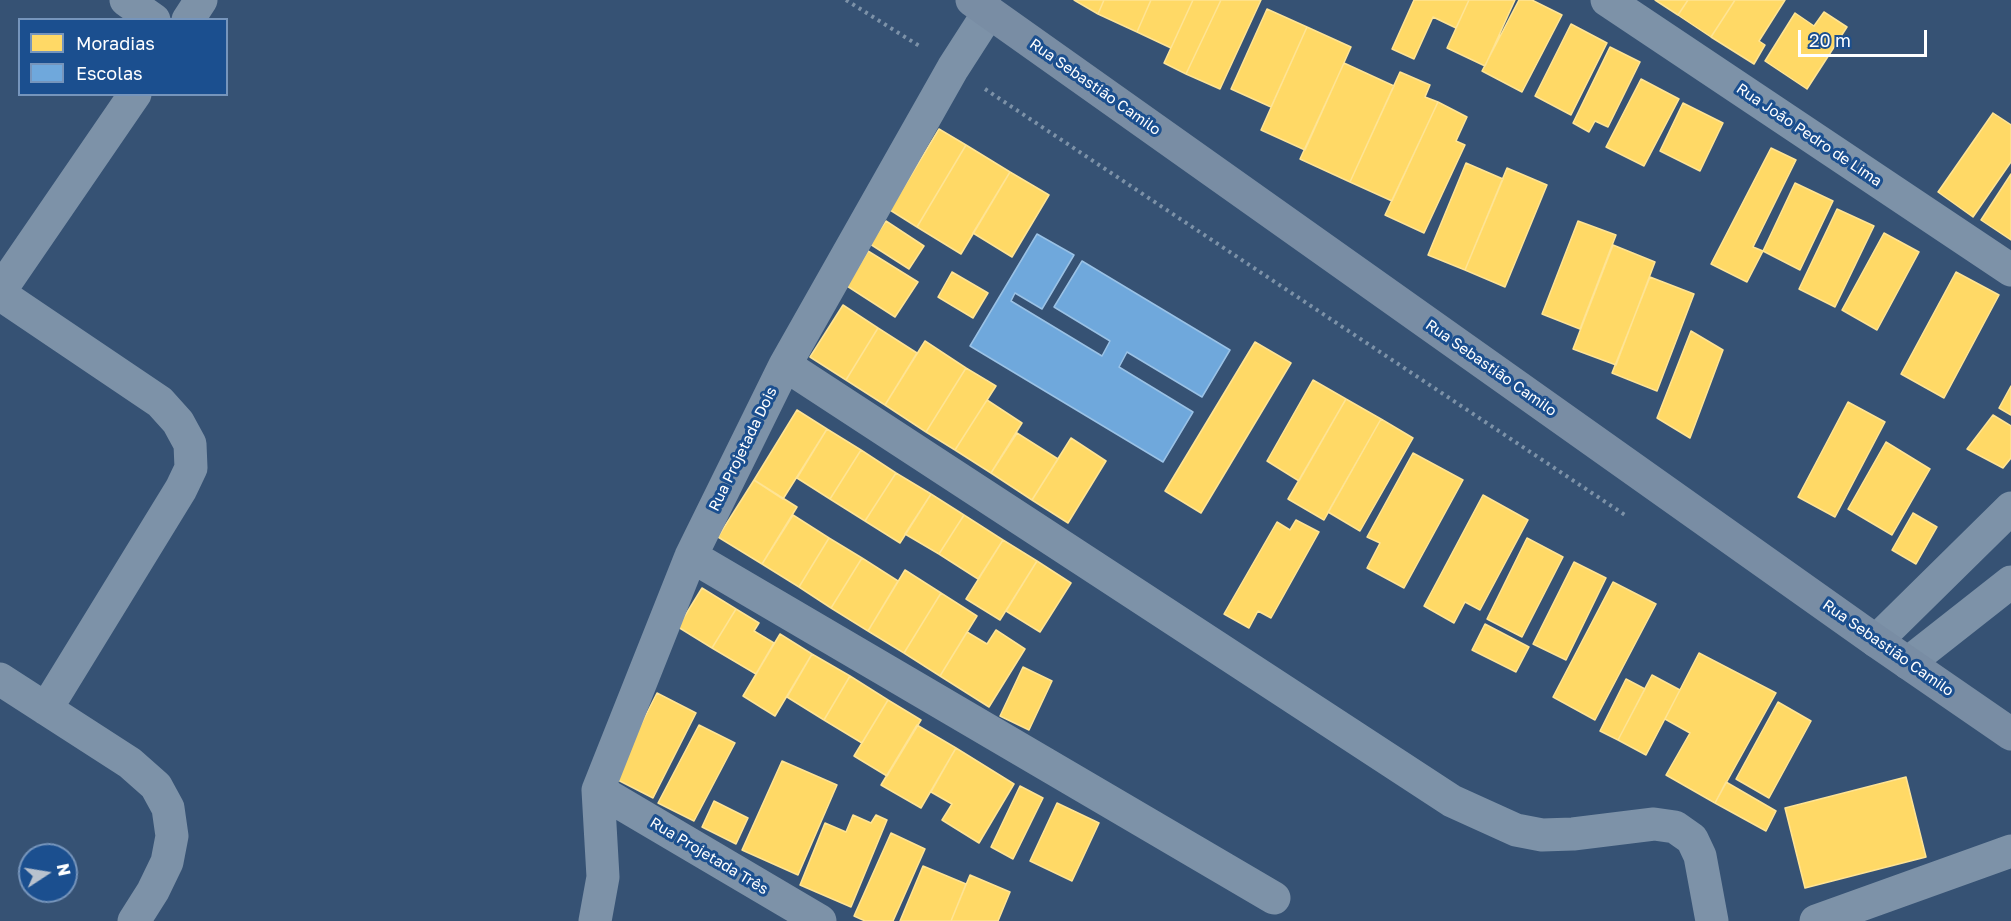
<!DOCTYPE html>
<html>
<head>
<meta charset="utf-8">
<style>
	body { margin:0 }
	#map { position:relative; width:2011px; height:921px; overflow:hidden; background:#365274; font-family:"Golos Text",sans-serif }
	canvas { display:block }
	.legend { position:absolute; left:18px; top:18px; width:210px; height:78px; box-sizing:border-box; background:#1b4f8f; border:2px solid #7695bc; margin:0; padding:8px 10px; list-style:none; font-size:18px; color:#fff }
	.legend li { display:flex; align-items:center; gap:12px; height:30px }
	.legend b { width:30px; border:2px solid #7695bc }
	.north { position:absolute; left:18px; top:843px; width:60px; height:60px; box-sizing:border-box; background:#1b4f8f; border:2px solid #7695bc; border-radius:50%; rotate:78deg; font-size:16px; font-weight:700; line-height:24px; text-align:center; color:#fff }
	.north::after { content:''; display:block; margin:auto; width:21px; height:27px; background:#b9c2ce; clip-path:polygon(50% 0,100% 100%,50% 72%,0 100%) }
	.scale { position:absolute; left:1798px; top:30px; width:129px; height:27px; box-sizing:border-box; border:3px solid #fff; border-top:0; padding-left:8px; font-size:18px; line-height:21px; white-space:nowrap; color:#fff; -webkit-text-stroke:4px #1b4f8f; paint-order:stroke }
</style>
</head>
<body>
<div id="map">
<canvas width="2011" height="921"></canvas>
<ul class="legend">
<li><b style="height:16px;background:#ffd966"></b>Moradias</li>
<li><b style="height:16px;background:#6fa8dc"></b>Escolas</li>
</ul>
<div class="north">N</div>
<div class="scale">20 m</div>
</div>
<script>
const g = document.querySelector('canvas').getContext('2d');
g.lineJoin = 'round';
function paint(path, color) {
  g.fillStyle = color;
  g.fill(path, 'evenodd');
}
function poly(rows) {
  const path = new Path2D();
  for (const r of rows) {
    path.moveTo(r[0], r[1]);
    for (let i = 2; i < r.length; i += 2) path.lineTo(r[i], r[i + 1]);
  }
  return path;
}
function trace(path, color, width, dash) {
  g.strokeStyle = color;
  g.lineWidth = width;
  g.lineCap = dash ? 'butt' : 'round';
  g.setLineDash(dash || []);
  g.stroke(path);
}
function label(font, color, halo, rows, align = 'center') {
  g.font = font + ' "Golos Text",sans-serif';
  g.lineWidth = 6;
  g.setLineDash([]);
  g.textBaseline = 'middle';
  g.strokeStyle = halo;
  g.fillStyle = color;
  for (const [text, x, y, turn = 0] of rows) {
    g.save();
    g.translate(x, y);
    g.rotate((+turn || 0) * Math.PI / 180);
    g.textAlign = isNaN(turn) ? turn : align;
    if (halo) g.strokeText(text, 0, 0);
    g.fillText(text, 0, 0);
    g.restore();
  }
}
const homes = poly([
	[1074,0,1104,0,1098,14,1074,0],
	[1104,0,1151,0,1137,32,1098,14,1104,0],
	[1151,0,1193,0,1171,48,1137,32,1151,0],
	[1193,0,1221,0,1186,74,1164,63,1193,0],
	[1221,0,1261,0,1220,89,1186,74,1221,0],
	[1414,0,1469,0,1456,28,1433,17,1414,59,1392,49,1414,0],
	[1469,0,1515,0,1485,66,1447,48,1469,0],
	[1519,0,1532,0,1562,15,1522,92,1482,71,1519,0],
	[1655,0,1688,0,1678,15,1655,0],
	[1688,0,1735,0,1711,37,1678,15,1688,0],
	[1735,0,1785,0,1759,41,1765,45,1754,64,1711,37,1735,0],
	[1267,9,1307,27,1271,107,1231,89,1267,9],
	[1824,12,1847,27,1807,89,1765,61,1795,13,1814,26,1824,12],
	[1571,24,1607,43,1571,115,1535,96,1571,24],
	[1307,27,1351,47,1305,150,1261,130,1307,27],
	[1610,47,1640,62,1608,127,1595,121,1589,132,1573,123,1610,47],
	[1344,63,1394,86,1350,182,1300,159,1344,63],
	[1400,72,1430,85,1425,97,1438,102,1392,201,1350,182,1400,72],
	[1641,79,1679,99,1644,166,1606,147,1641,79],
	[1438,102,1467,117,1456,141,1465,145,1424,233,1385,215,1438,102],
	[1683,103,1723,123,1700,171,1660,151,1683,103],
	[1993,113,2011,125,2011,162,1973,217,1938,192,1993,113],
	[939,129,966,145,917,227,890,210,939,129],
	[966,145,1010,172,961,254,917,227,966,145],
	[1771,148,1796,160,1753,247,1763,251,1747,282,1711,264,1771,148],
	[1466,163,1503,179,1465,270,1428,255,1466,163],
	[1507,168,1547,185,1505,287,1465,270,1507,168],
	[1010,172,1049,195,1012,257,973,233,1010,172],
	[2011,174,2011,240,1981,220,2011,174],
	[1795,183,1833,201,1800,270,1763,251,1795,183],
	[1837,209,1874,226,1835,307,1799,289,1837,209],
	[886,221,924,246,909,269,870,244,886,221],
	[1578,221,1616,235,1580,329,1542,314,1578,221],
	[1884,233,1919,252,1877,330,1842,310,1884,233],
	[1613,245,1655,262,1616,365,1573,349,1613,245],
	[868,251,918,282,895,317,847,286,868,251],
	[952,272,988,293,973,318,938,297,952,272],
	[1956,272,1999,295,1944,398,1901,374,1956,272],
	[1650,277,1694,294,1657,391,1612,373,1650,277],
	[843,305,878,328,846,380,810,357,843,305],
	[878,328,917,353,885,405,846,380,878,328],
	[1691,331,1723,350,1690,438,1657,418,1691,331],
	[925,341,966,368,926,432,885,405,925,341],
	[1255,342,1291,363,1201,513,1165,491,1255,342],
	[966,368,996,386,955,450,926,432,966,368],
	[1313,380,1346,399,1299,481,1267,461,1313,380],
	[2011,386,2011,415,1999,408,2011,386],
	[1346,399,1381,419,1324,520,1288,499,1346,399],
	[987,400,1022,423,991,473,955,450,987,400],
	[1848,402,1885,422,1835,517,1798,497,1848,402],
	[797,410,827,429,783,499,754,480,797,410],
	[1993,415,2011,426,2011,458,2003,468,1967,449,1993,415],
	[1381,419,1413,438,1360,531,1328,512,1381,419],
	[827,429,861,450,830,499,797,478,827,429],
	[1017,433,1058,459,1032,500,991,473,1017,433],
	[1071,438,1106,461,1068,523,1032,500,1071,438],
	[1886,442,1930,469,1892,535,1848,509,1886,442],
	[861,450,896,473,865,521,830,499,861,450],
	[1413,453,1463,480,1404,588,1367,568,1380,543,1367,537,1413,453],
	[896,473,931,494,900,543,865,521,896,473],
	[754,480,797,507,762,564,718,537,754,480],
	[931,494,964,515,939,554,905,534,931,494],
	[1483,495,1528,520,1480,610,1465,602,1454,623,1424,606,1483,495],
	[1913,513,1937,527,1916,564,1892,550,1913,513],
	[793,515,829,538,799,587,762,564,793,515],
	[964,515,1003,540,978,579,939,554,964,515],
	[1296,520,1319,532,1271,618,1258,611,1249,628,1224,614,1277,522,1290,530,1296,520],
	[829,538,862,558,831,608,799,587,829,538],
	[1527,538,1563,557,1522,637,1487,619,1527,538],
	[1003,540,1037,561,1000,620,966,599,1003,540],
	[862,558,898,581,868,631,831,608,862,558],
	[1037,561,1071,583,1040,632,1006,611,1037,561],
	[1574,562,1606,578,1566,660,1533,644,1574,562],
	[905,570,941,593,904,653,868,631,905,570],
	[1613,582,1656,604,1595,720,1553,697,1613,582],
	[702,588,736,609,712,648,678,627,702,588],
	[941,593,977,616,940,676,904,653,941,593],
	[736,609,759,623,754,631,774,643,756,674,712,648,736,609],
	[1485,624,1529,647,1516,672,1472,650,1485,624],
	[996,630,1025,649,989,707,940,676,967,632,987,644,996,630],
	[780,634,812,654,775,716,743,696,780,634],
	[1699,653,1776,693,1715,803,1666,775,1690,733,1665,719,1699,653],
	[812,654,850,676,824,720,787,697,812,654],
	[1023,667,1052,681,1029,730,1000,716,1023,667],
	[1652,675,1680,690,1646,755,1618,740,1652,675],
	[850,676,888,700,862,743,824,720,850,676],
	[1626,679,1645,689,1618,740,1600,731,1626,679],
	[657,693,696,713,653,798,614,778,657,693],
	[888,700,921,720,887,776,854,756,888,700],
	[1778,702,1811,721,1769,798,1736,779,1778,702],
	[699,725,735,743,694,821,658,803,699,725],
	[917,725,956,748,921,808,881,785,917,725],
	[956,748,1014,784,979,843,942,820,952,804,931,792,956,748],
	[782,761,837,785,798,875,742,850,782,761],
	[1906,777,1926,857,1805,888,1785,808,1906,777],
	[1726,782,1776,811,1766,831,1715,803,1726,782],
	[1020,786,1043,798,1013,859,991,847,1020,786],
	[714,801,748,818,736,844,702,827,714,801],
	[1057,803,1099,823,1072,881,1030,861,1057,803],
	[853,815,871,823,876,815,887,820,851,907,800,885,825,823,846,832,853,815],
	[891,833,925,849,893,921,865,921,854,916,891,833],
	[923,866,966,884,951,921,900,921,923,866],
	[970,875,1010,892,998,921,951,921,970,875]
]);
paint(homes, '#ffd966');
trace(homes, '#ffe494', 1.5);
const schools = poly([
	[1037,234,1074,255,1042,309,1015,293,1011,301,1102,356,1110,341,1054,307,1082,261,1230,350,1202,397,1127,352,1119,367,1193,412,1163,462,970,346,1037,234]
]);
paint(schools, '#6fa8dc');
trace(schools, '#9ac2e6', 1.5);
trace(poly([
	[846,0,921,47],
	[985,89,1628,517]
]), '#7d92a8', 4, [3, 4.5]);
trace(poly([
	[126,0,154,20],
	[1607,0,2011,270],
	[188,20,201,0],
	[0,291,135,94],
	[0,294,160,402,178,422,190,444,191,468,181,489,46,709],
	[785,365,1452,801,1516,830,1542,835,1573,834,1654,824,1675,827,1692,839,1700,856,1712,921],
	[691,556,1274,898],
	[1876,641,2011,508],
	[1908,663,2011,582],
	[0,679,130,763,156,786,168,808,172,836,167,862,153,891,134,921],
	[598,790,820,921],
	[595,921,603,877,598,790,691,556,785,365,953,68,989,12],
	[1816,921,2011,851]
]), '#7d92a8', 33);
trace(poly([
	[972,0,1876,641,2011,734]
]), '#798da4', 33);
label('15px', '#fff', '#1b4f8f', [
	["Rua Sebastião Camilo",1095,87,35],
	["Rua João Pedro de Lima",1809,135,34],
	["Rua Sebastião Camilo",1491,368,35],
	["Rua Projetada Dois",743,449,-64],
	["Rua Sebastião Camilo",1888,648,35],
	["Rua Projetada Três",709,856,31]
]);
</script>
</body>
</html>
